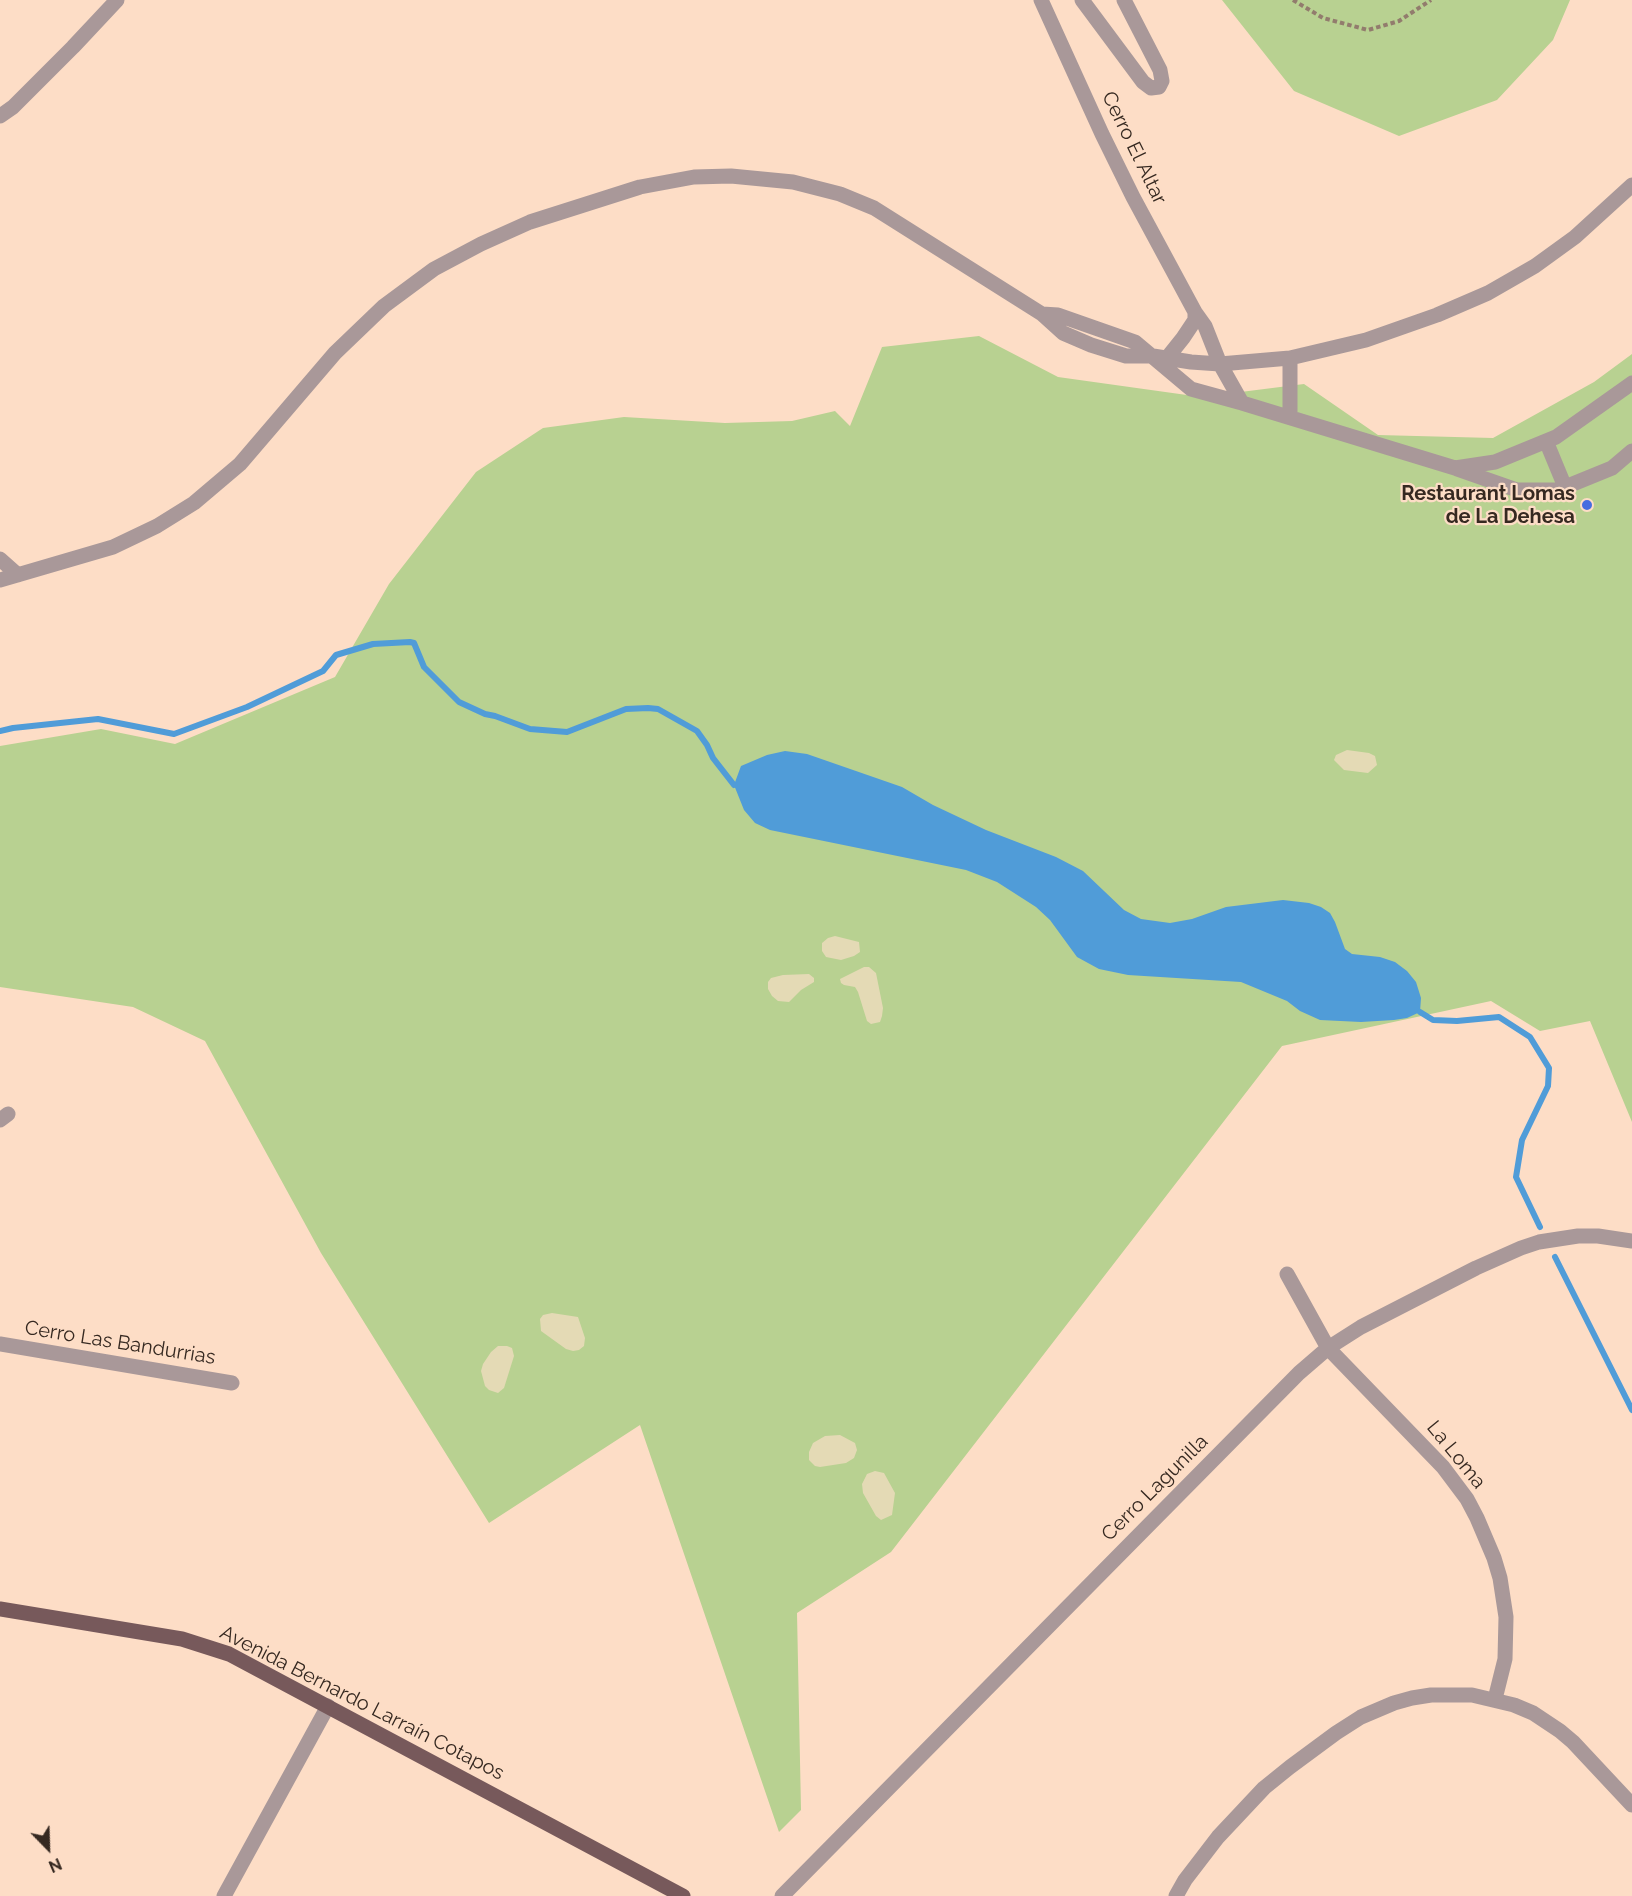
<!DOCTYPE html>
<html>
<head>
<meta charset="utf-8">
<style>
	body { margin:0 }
	#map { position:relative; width:1632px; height:1896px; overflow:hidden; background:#fdddc6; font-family:Raleway,sans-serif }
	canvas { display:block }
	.north { position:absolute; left:18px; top:1818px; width:60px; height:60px; -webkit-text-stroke:4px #fdddc6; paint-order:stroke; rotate:157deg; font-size:16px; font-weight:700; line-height:24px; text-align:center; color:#362921 }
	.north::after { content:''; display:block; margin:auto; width:21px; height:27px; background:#362921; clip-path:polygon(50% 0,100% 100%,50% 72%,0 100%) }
</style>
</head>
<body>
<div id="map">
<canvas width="1632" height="1896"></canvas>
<div class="north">N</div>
</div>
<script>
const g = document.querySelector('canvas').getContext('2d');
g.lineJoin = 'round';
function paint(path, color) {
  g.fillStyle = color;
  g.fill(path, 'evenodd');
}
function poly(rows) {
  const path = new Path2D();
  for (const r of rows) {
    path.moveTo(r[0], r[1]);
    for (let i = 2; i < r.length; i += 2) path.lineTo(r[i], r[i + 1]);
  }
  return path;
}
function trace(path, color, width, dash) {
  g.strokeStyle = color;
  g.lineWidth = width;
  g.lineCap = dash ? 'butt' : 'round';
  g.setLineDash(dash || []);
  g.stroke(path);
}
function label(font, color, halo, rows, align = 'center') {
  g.font = font + ' Raleway,sans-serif';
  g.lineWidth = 4.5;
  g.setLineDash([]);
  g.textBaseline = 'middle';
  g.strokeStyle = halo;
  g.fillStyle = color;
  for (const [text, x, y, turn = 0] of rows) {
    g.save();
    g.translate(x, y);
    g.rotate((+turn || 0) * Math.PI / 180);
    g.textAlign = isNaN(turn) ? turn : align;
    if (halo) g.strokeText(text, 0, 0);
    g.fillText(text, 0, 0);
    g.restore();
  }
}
paint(poly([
	[1222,0,1570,0,1553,40,1497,100,1399,136,1294,91],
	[979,336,1058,377,1201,397,1304,384,1378,435,1493,438,1594,382,1632,354,1632,1122,1590,1021,1540,1031,1491,1001,1282,1046,891,1552,797,1613,801,1810,779,1832,640,1425,489,1523,321,1253,205,1041,133,1007,0,987,0,746,101,729,175,744,335,677,389,584,476,472,543,428,624,417,725,423,792,421,835,411,850,426,882,347]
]), '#b8d191');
paint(poly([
	[1347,750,1369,753,1375,756,1377,765,1368,773,1344,770,1334,760,1336,755],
	[835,936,859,942,860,952,854,956,841,960,826,957,822,951,822,943,828,938],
	[864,967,869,967,876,973,883,1008,882,1016,880,1022,871,1024,867,1021,858,992,855,987,844,985,841,983,840,979],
	[809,974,814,978,814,982,801,990,789,1002,778,1001,772,996,768,989,768,982,771,978,783,975],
	[552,1313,578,1317,585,1338,584,1346,579,1350,573,1351,566,1349,541,1331,540,1319,543,1315],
	[498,1346,507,1346,512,1348,514,1356,504,1388,498,1393,489,1390,485,1386,481,1371,483,1364,491,1352],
	[840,1435,855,1443,857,1450,854,1458,846,1463,820,1467,815,1466,809,1460,809,1452,813,1443,825,1436],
	[875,1471,884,1473,895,1493,892,1515,881,1520,876,1516,863,1493,862,1484,867,1474]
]), '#e4dab5');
paint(poly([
	[785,751,807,754,902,787,933,805,986,830,1056,857,1083,871,1124,910,1141,919,1170,923,1192,919,1226,907,1283,900,1309,903,1321,907,1330,913,1335,922,1345,949,1352,954,1380,957,1395,962,1407,971,1416,982,1421,998,1420,1012,1407,1018,1394,1020,1361,1022,1320,1020,1300,1011,1287,1001,1241,982,1128,975,1099,969,1077,957,1050,920,1036,907,997,882,966,870,770,830,755,823,744,810,734,785,741,766,767,755]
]), '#509cd8');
trace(poly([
	[0,731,13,728,98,719,174,734,247,707,323,671,336,655,373,644,410,642,414,643,424,667,459,702,485,714,495,716,530,729,567,732,626,709,648,708,658,709,697,731,707,745,713,758,734,785],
	[1420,1012,1433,1020,1457,1021,1499,1017,1530,1037,1549,1068,1548,1086,1522,1140,1516,1177,1540,1227],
	[1555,1257,1632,1410]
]), '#509cd8', 6);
trace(poly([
	[1293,0,1323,18,1368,30,1399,21,1431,0]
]), '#927c6d', 4, [4.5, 3]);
trace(poly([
	[1041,0,1102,134,1133,197,1195,312,1205,326,1220,364,1242,403,1455,468,1495,462,1556,437,1632,383],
	[1082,0,1143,82,1151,88,1159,87,1162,81,1160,70,1124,0],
	[0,116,13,107,73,47,117,0],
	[1042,314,1058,315,1135,342,1191,389,1242,403],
	[1167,358,1183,338,1195,320,1195,312],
	[1290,417,1290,358],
	[1546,441,1565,487],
	[1457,469,1517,490,1558,490,1612,468,1632,451],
	[0,559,18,575],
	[0,580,113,547,157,526,194,503,240,464,335,353,384,306,434,269,481,244,530,222,640,187,694,177,731,176,793,182,840,194,874,208,1042,314,1063,333,1091,345,1126,356,1153,356,1191,362,1220,364,1290,358,1366,340,1437,315,1488,293,1535,266,1575,237,1632,185],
	[0,1120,8,1114],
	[1287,1274,1328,1348,1443,1467,1467,1499,1477,1518,1494,1558,1500,1578,1506,1617,1505,1659,1495,1699],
	[0,1344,232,1383],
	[224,1896,328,1706],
	[782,1896,1299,1373,1328,1348,1361,1327,1476,1268,1521,1248,1539,1242,1578,1236,1598,1236,1632,1241],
	[1176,1896,1185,1880,1218,1837,1264,1788,1290,1767,1336,1733,1361,1717,1394,1703,1412,1698,1431,1695,1472,1695,1514,1705,1533,1713,1560,1731,1573,1742,1632,1805]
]), '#a99899', 15);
trace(poly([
	[0,1609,182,1639,229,1654,683,1896]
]), '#77595b', 15);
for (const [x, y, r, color] of [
	[1587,505,6,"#476de0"]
]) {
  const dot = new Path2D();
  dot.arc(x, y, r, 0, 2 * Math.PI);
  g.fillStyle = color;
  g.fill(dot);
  trace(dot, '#fdddc6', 2);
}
label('20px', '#362921', '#fdddc6', [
	["Cerro El Altar",1134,148,64],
	["Cerro Las Bandurrias",120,1343,9],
	["La Loma",1456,1455,51],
	["Cerro Lagunilla",1155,1488,-45],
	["Avenida Bernardo Larraín Cotapos",362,1703,27]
]);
label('bold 20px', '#362921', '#fdddc6', [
	["Restaurant Lomas",1575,494],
	["de La Dehesa",1575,517]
], 'right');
</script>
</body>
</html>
